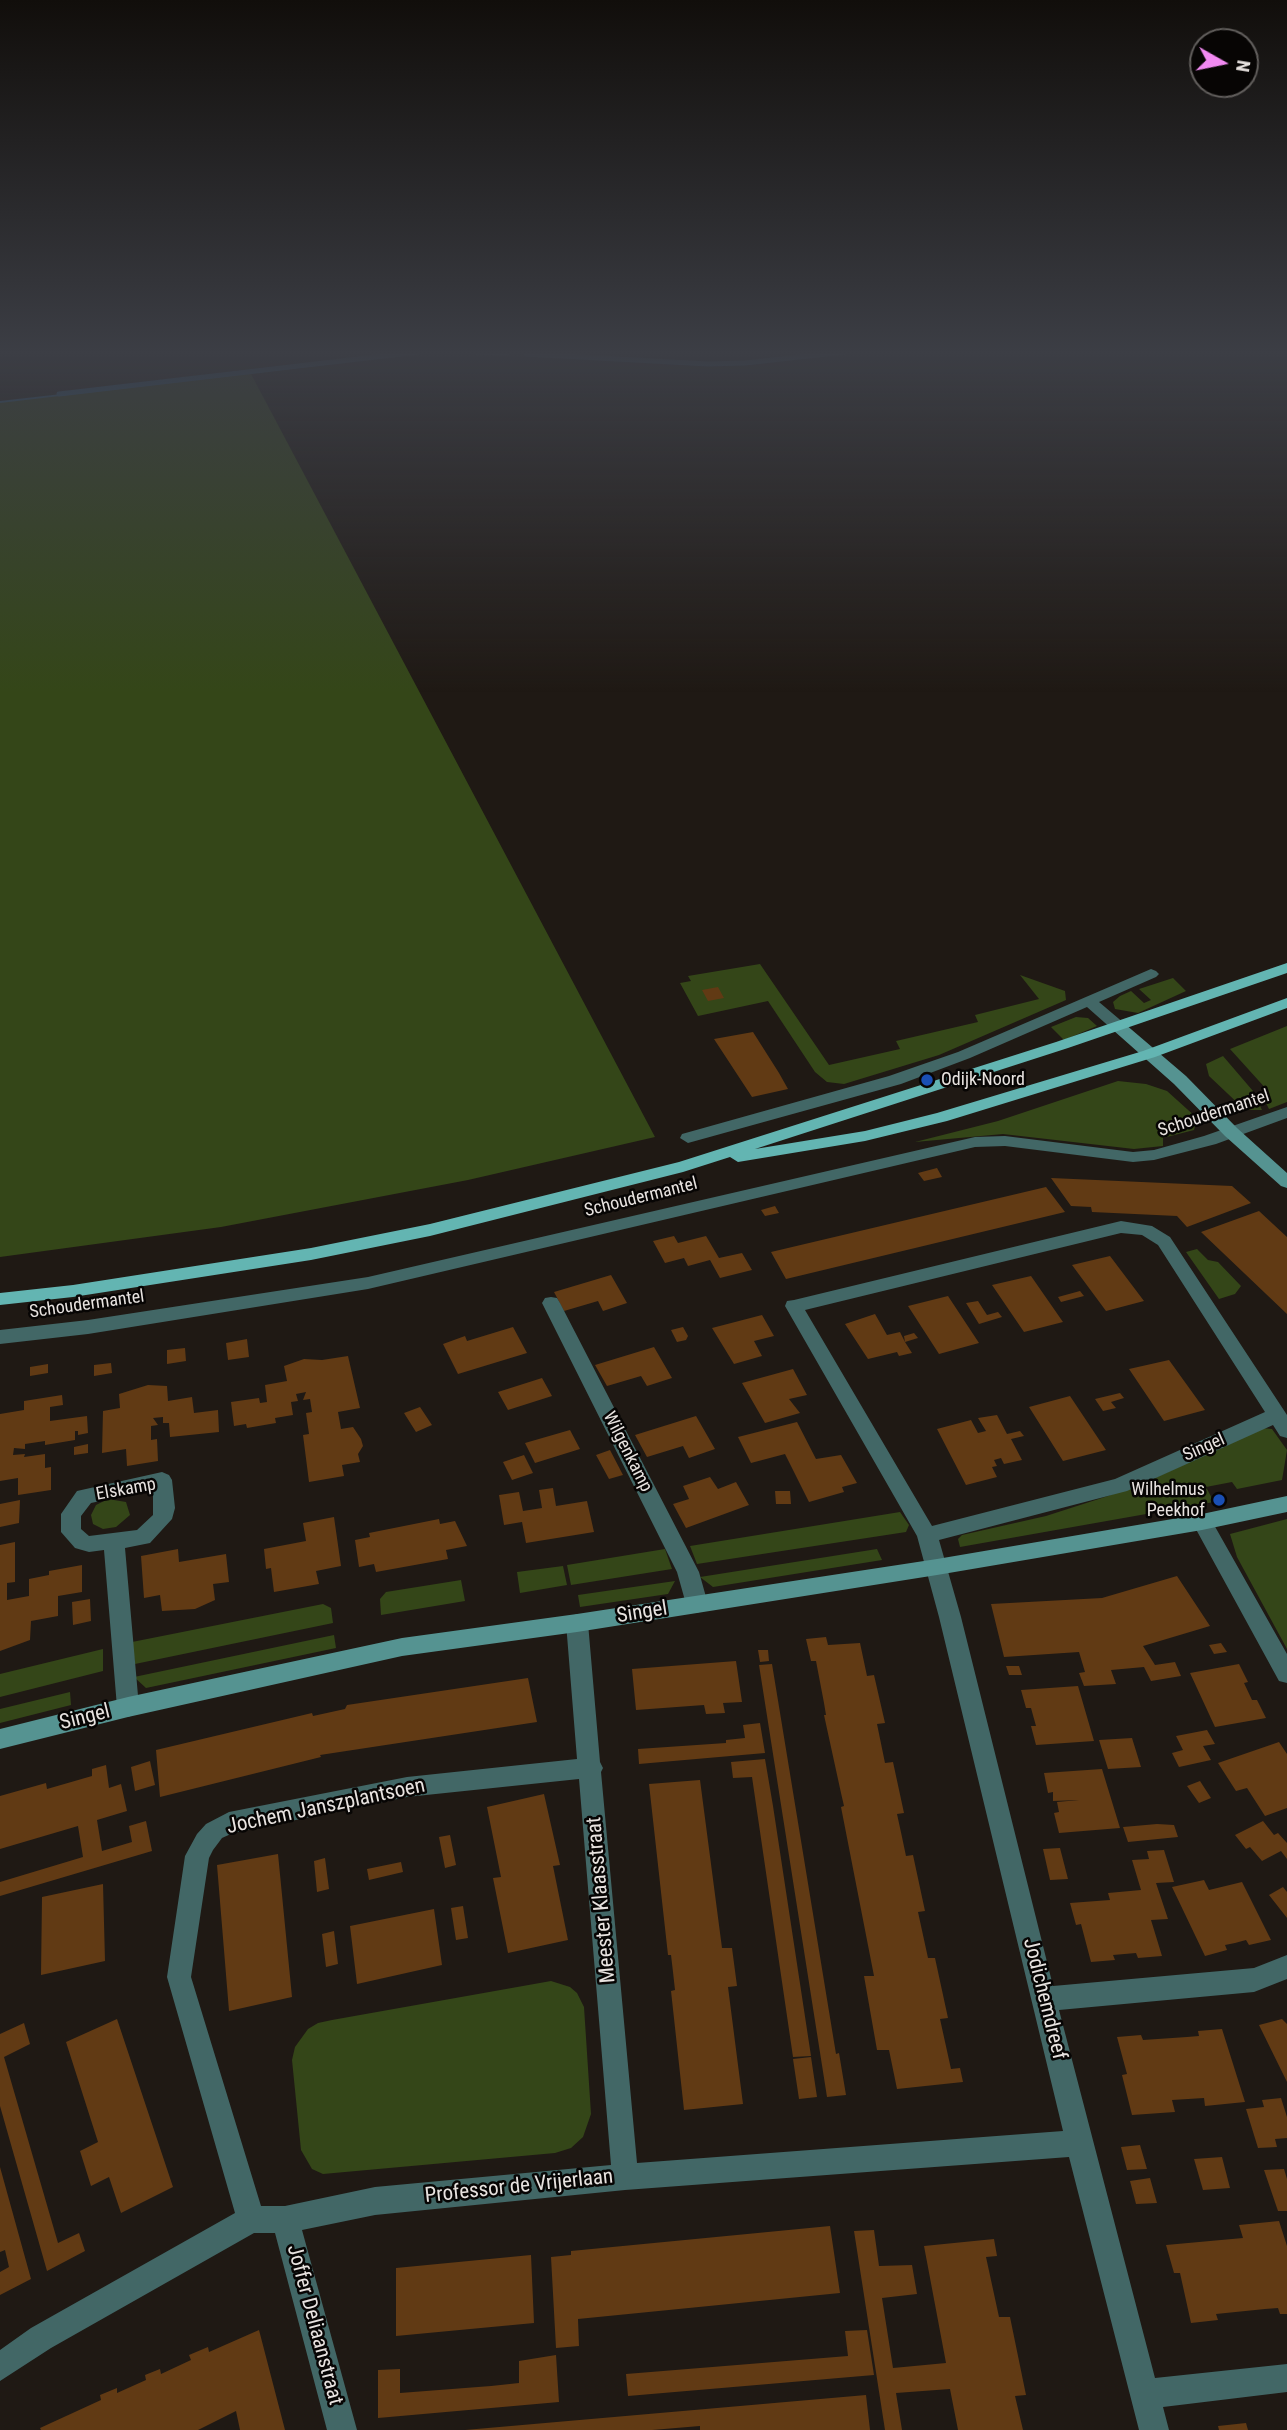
<!DOCTYPE html>
<html>
<head>
<meta charset="utf-8">
<style>
	body { margin:0 }
	#map { position:relative; width:1287px; height:2430px; overflow:hidden; background:#1f1914; font-family:"Roboto Condensed",sans-serif }
	canvas { display:block }
	.north { position:absolute; left:1189px; top:28px; width:70px; height:70px; box-sizing:border-box; background:#070504; border:2px solid #615e5c; border-radius:50%; rotate:99deg; font-size:19px; font-weight:700; line-height:28px; text-align:center; color:#e8e3e0 }
	.north::after { content:''; display:block; margin:auto; width:24px; height:32px; background:#f28af2; clip-path:polygon(50% 0,100% 100%,50% 72%,0 100%) }
</style>
</head>
<body>
<div id="map">
<canvas width="1287" height="2430"></canvas>
<div class="north">N</div>
</div>
<script>
const g = document.querySelector('canvas').getContext('2d');
g.lineJoin = 'round';
function paint(path, color) {
  g.fillStyle = color;
  g.fill(path, 'evenodd');
}
function poly(rows) {
  const path = new Path2D();
  for (const r of rows) {
    path.moveTo(r[0], r[1]);
    for (let i = 2; i < r.length; i += 2) path.lineTo(r[i], r[i + 1]);
  }
  return path;
}
function trace(path, color, width, dash) {
  g.strokeStyle = color;
  g.lineWidth = width;
  g.lineCap = dash ? 'butt' : 'round';
  g.setLineDash(dash || []);
  g.stroke(path);
}
function label(font, color, halo, rows, align = 'center') {
  g.font = font + ' "Roboto Condensed",sans-serif';
  g.lineWidth = 5;
  g.setLineDash([]);
  g.textBaseline = 'middle';
  g.strokeStyle = halo;
  g.fillStyle = color;
  for (const [text, x, y, turn = 0] of rows) {
    g.save();
    g.translate(x, y);
    g.rotate((+turn || 0) * Math.PI / 180);
    g.textAlign = isNaN(turn) ? turn : align;
    if (halo) g.strokeText(text, 0, 0);
    g.fillText(text, 0, 0);
    g.restore();
  }
}
paint(poly([
	[250,372,655,1137,468,1180,221,1227,0,1257,0,402],
	[760,964,829,1065,900,1049,896,1041,978,1022,975,1015,1039,999,1020,975,1065,991,1066,1000,939,1055,844,1084,827,1082,815,1072,768,1001,698,1016,680,983,691,981,688,976],
	[1173,978,1186,991,1138,1013,1115,1009,1113,1002,1120,996,1131,991,1144,1003,1151,1000,1139,989],
	[1076,1017,1088,1018,1097,1026,1064,1040,1051,1027],
	[1287,1026,1287,1102,1269,1109,1262,1095,1268,1091,1230,1049],
	[1223,1056,1253,1091,1262,1110,1245,1110,1209,1076,1206,1064],
	[1118,1081,1146,1084,1167,1091,1197,1118,1194,1130,1163,1138,1163,1146,1134,1149,1003,1134,915,1142,998,1121],
	[1197,1249,1208,1260,1218,1262,1241,1286,1235,1294,1219,1299,1186,1252],
	[1262,1428,1272,1429,1287,1450,1282,1480,1237,1489,1232,1482,1206,1487,1214,1502,960,1547,958,1539,962,1535,1046,1516,1108,1496,1157,1477],
	[108,1499,126,1502,130,1515,116,1527,103,1529,93,1524,91,1515,96,1505],
	[900,1512,909,1525,906,1532,697,1564,690,1546],
	[1287,1519,1287,1649,1237,1557,1230,1534],
	[665,1549,672,1569,571,1585,567,1565],
	[877,1549,882,1560,713,1587,700,1577],
	[563,1566,567,1585,520,1593,517,1572],
	[461,1580,465,1601,381,1615,380,1599,386,1592],
	[675,1581,668,1594,580,1607,578,1595],
	[323,1604,331,1608,333,1623,135,1664,132,1642],
	[334,1635,336,1648,146,1688,134,1677],
	[103,1649,103,1671,0,1697,0,1674],
	[70,1692,71,1705,0,1723,0,1709],
	[551,1981,570,1987,577,1993,584,2007,591,2114,583,2137,571,2148,555,2153,323,2174,312,2169,301,2150,292,2060,295,2047,308,2029,318,2023,332,2020]
]), '#344618');
paint(poly([
	[289,368,290,369,0,403,0,401]
]), '#296491');
trace(poly([
	[477,352,507,353],
	[526,354,708,364,745,363,844,352],
	[59,394,418,352]
]), '#296491', 5);
paint(poly([
	[718,987,724,998,708,1001,702,990],
	[753,1032,779,1073,788,1089,752,1097,714,1039],
	[937,1168,942,1177,924,1181,918,1173],
	[1051,1178,1232,1186,1251,1203,1187,1227,1177,1216,1092,1212,1091,1207,1071,1206],
	[1046,1187,1065,1212,786,1279,771,1252],
	[775,1206,779,1213,765,1216,761,1210],
	[1259,1211,1287,1237,1287,1314,1201,1232],
	[674,1236,678,1243,706,1236,719,1258,742,1253,752,1270,720,1278,710,1260,688,1266,684,1258,665,1263,653,1241],
	[1110,1256,1144,1301,1106,1311,1072,1265],
	[611,1275,627,1303,603,1311,598,1301,564,1311,554,1292],
	[1031,1276,1063,1322,1024,1332,992,1285],
	[1080,1291,1084,1296,1061,1302,1058,1297],
	[948,1296,979,1343,939,1354,908,1306],
	[978,1301,987,1315,998,1312,1002,1317,979,1324,966,1303],
	[875,1314,887,1335,900,1332,905,1342,904,1336,914,1333,918,1338,905,1342,912,1353,899,1356,897,1352,868,1359,845,1324],
	[762,1315,774,1336,754,1341,762,1356,734,1364,712,1328],
	[513,1327,527,1353,458,1374,443,1344,465,1336,467,1341],
	[683,1327,688,1336,686,1340,677,1342,671,1330],
	[247,1339,249,1357,228,1360,226,1343],
	[654,1347,672,1378,647,1386,641,1376,607,1386,595,1365],
	[185,1348,186,1361,167,1364,167,1350],
	[348,1356,360,1408,338,1412,341,1429,353,1427,361,1439,363,1446,358,1454,360,1462,342,1465,344,1476,309,1482,303,1435,309,1434,306,1413,312,1412,310,1399,303,1400,306,1392,296,1394,298,1401,291,1402,293,1415,275,1418,276,1423,247,1428,246,1424,234,1426,231,1402,259,1398,260,1403,267,1402,265,1385,287,1381,284,1366,304,1359,322,1360],
	[1169,1360,1205,1410,1164,1421,1129,1369],
	[111,1363,112,1373,94,1376,94,1365],
	[48,1364,48,1373,30,1376,30,1367],
	[793,1369,807,1395,789,1399,800,1413,765,1423,742,1383],
	[542,1378,552,1396,508,1410,498,1392],
	[148,1385,167,1386,168,1401,192,1397,194,1413,218,1410,219,1432,170,1437,169,1423,163,1423,163,1417,153,1418,158,1425,151,1426,151,1440,157,1439,158,1461,127,1466,126,1449,102,1453,103,1411,120,1408,119,1394],
	[1120,1393,1124,1398,1111,1402,1116,1408,1103,1411,1095,1399],
	[62,1395,63,1405,50,1407,50,1421,87,1416,88,1433,78,1435,78,1431,75,1431,75,1440,45,1445,45,1441,25,1444,25,1449,14,1448,13,1455,25,1454,24,1457,45,1454,45,1468,51,1467,51,1490,18,1495,18,1478,0,1481,0,1414,24,1410,24,1401],
	[1070,1396,1106,1450,1063,1461,1029,1407],
	[420,1407,432,1425,416,1432,404,1413],
	[997,1415,1007,1434,1020,1431,1024,1436,1011,1439,1022,1460,1004,1464,1001,1458,994,1460,997,1466,992,1467,997,1477,966,1485,937,1429,971,1420,978,1433,986,1431,978,1418],
	[696,1416,715,1449,689,1458,683,1446,647,1457,635,1435],
	[797,1422,816,1459,841,1455,857,1483,842,1487,844,1492,809,1502,785,1454,751,1463,738,1437],
	[570,1430,580,1449,535,1463,525,1443],
	[88,1444,88,1453,74,1455,74,1447],
	[610,1450,623,1475,609,1479,596,1455],
	[524,1455,533,1473,512,1480,503,1462],
	[710,1477,718,1489,736,1482,749,1505,686,1528,673,1504,689,1499,683,1486],
	[553,1488,556,1506,587,1501,594,1532,526,1543,522,1522,504,1525,499,1495,519,1492,523,1511,542,1508,539,1490],
	[775,1491,790,1491,791,1504,776,1504],
	[20,1500,19,1523,0,1527,0,1504],
	[334,1517,341,1566,316,1571,319,1584,274,1592,271,1568,266,1569,264,1549,306,1541,303,1523],
	[439,1519,440,1524,455,1521,467,1546,446,1550,448,1559,376,1572,374,1564,359,1567,355,1540,370,1537,369,1533],
	[15,1542,15,1582,7,1583,7,1600,29,1596,29,1579,49,1575,49,1571,82,1565,82,1592,58,1596,58,1616,31,1621,30,1640,0,1651,0,1545],
	[178,1549,179,1562,226,1554,229,1582,213,1584,215,1600,195,1609,162,1611,160,1595,144,1598,141,1556],
	[1177,1576,1210,1626,1143,1646,1155,1665,1175,1662,1181,1676,1151,1681,1144,1667,1111,1670,1116,1684,1084,1686,1079,1673,1085,1672,1079,1652,1004,1657,991,1604,1102,1598],
	[90,1599,91,1621,73,1625,72,1602],
	[826,1637,828,1645,860,1643,867,1676,874,1675,885,1723,877,1724,885,1763,893,1762,904,1813,897,1814,902,1837,906,1856,913,1855,925,1911,918,1912,928,1958,935,1958,948,2018,940,2019,951,2069,960,2068,963,2082,897,2089,889,2050,877,2050,864,1976,874,1976,841,1807,844,1806,841,1793,824,1715,826,1715,824,1703,816,1661,811,1661,806,1639],
	[1221,1643,1227,1652,1214,1654,1209,1645],
	[758,1650,768,1650,769,1661,760,1662],
	[736,1661,742,1702,723,1703,725,1713,706,1714,704,1705,636,1710,632,1669],
	[772,1664,836,2054,839,2053,846,2095,827,2097,759,1665],
	[1239,1664,1248,1682,1244,1683,1252,1700,1257,1700,1266,1718,1215,1727,1190,1673],
	[1006,1666,1019,1666,1022,1675,1009,1675],
	[528,1678,537,1722,320,1755,321,1757,160,1797,156,1750,312,1713,313,1716,345,1709,347,1705],
	[1078,1686,1094,1741,1036,1745,1031,1726,1036,1726,1031,1708,1026,1708,1021,1690],
	[760,1723,765,1753,639,1764,638,1749,726,1743,726,1740,745,1738,743,1725],
	[1207,1730,1215,1744,1203,1746,1211,1760,1179,1767,1172,1753,1183,1750,1176,1736],
	[1132,1738,1141,1767,1108,1769,1099,1740],
	[1279,1742,1287,1754,1287,1808,1265,1816,1247,1788,1236,1791,1218,1763],
	[765,1759,773,1806,811,2056,793,2057,752,1777,733,1778,731,1762],
	[150,1761,155,1785,135,1791,131,1767],
	[106,1765,109,1788,121,1784,127,1811,97,1820,102,1851,132,1842,129,1826,146,1821,152,1851,0,1896,0,1882,83,1857,78,1826,0,1849,0,1796,46,1783,47,1789,92,1776,92,1769],
	[1102,1769,1120,1828,1059,1833,1054,1813,1059,1812,1057,1802,1079,1800,1053,1801,1053,1792,1048,1793,1044,1773],
	[700,1780,722,1948,732,1948,737,1986,728,1987,743,2104,684,2110,671,1991,675,1990,673,1972,671,1955,668,1955,649,1784],
	[1200,1781,1211,1798,1199,1803,1187,1786],
	[544,1794,560,1865,553,1866,568,1940,508,1953,493,1878,501,1877,487,1807],
	[1263,1821,1274,1835,1278,1833,1287,1843,1287,1859,1281,1851,1262,1861,1250,1847,1246,1849,1235,1835],
	[1157,1824,1174,1825,1178,1837,1128,1842,1123,1827],
	[450,1835,456,1865,445,1868,439,1837],
	[1060,1848,1068,1879,1050,1880,1043,1849],
	[1164,1850,1174,1882,1156,1883,1168,1919,1151,1920,1162,1956,1138,1958,1136,1953,1113,1955,1115,1960,1091,1962,1081,1924,1076,1925,1070,1903,1110,1900,1108,1893,1141,1890,1132,1860,1149,1859,1147,1851],
	[278,1854,292,1997,229,2011,217,1865],
	[325,1858,329,1889,317,1892,314,1861],
	[401,1862,403,1872,369,1880,367,1869],
	[1204,1880,1209,1890,1242,1882,1271,1940,1249,1945,1246,1940,1235,1943,1225,1945,1227,1950,1205,1956,1172,1887],
	[103,1884,105,1961,41,1975,42,1897],
	[1283,1887,1287,1892,1287,1918,1269,1895],
	[463,1906,468,1938,456,1940,451,1908],
	[434,1909,442,1965,357,1984,350,1926],
	[334,1931,338,1964,326,1967,322,1934],
	[117,2019,173,2187,121,2213,109,2177,91,2186,80,2151,98,2142,66,2042],
	[1282,2019,1287,2024,1287,2082,1259,2025],
	[24,2023,30,2044,4,2057,58,2243,79,2233,85,2251,47,2271,0,2106,0,2034],
	[1222,2029,1245,2102,1205,2106,1204,2098,1172,2100,1175,2112,1132,2115,1122,2075,1127,2074,1117,2037,1141,2035,1143,2040,1187,2037,1199,2036,1198,2031],
	[811,2057,817,2097,799,2099,793,2059],
	[1281,2098,1287,2117,1287,2138,1275,2139,1277,2147,1258,2148,1246,2109,1264,2107,1262,2100],
	[1140,2145,1147,2169,1127,2170,1121,2147],
	[1222,2157,1230,2188,1203,2190,1194,2159],
	[0,2167,31,2279,0,2295,0,2272,9,2267,5,2250,0,2252],
	[1284,2169,1287,2179,1287,2211,1278,2211,1264,2170],
	[1150,2178,1157,2203,1136,2204,1130,2181],
	[1279,2221,1287,2246,1287,2314,1280,2314,1278,2308,1265,2309,1216,2314,1218,2320,1191,2323,1180,2273,1174,2273,1166,2245,1243,2238,1239,2225],
	[830,2226,840,2293,578,2319,579,2346,556,2348,551,2257,571,2255,571,2251],
	[874,2230,879,2266,912,2265,917,2294,882,2298,893,2368,946,2363,924,2246,994,2239,997,2256,986,2257,999,2317,1010,2317,1026,2395,1015,2396,1023,2430,958,2430,950,2389,896,2393,902,2430,885,2430,854,2231],
	[531,2255,534,2323,396,2336,396,2268],
	[259,2330,285,2430,240,2430,236,2411,198,2430,41,2430,40,2428,101,2400,100,2395,117,2388,117,2393,146,2380,145,2375,160,2369,161,2374,191,2360,189,2355,208,2347,209,2352],
	[867,2330,874,2375,628,2396,626,2374,848,2356,845,2331],
	[556,2355,559,2402,378,2418,378,2370,400,2369,400,2393,491,2386,519,2383,519,2361],
	[866,2395,870,2430,700,2430,700,2426,652,2430,465,2430],
	[1246,2423,1248,2430,1219,2430,1218,2426]
]), '#613a14');
paint(poly([
	[1151,969,1156,971,1159,974,1156,977,1099,1002,1125,1024,1127,1027,1125,1030,1113,1030,1087,1007,970,1058,901,1084,688,1143,680,1138,682,1134,889,1076,958,1052,1151,969],
	[1287,1107,1287,1118,1216,1144,1154,1160,1133,1162,1005,1146,975,1147,368,1289,88,1334,0,1344,0,1330,88,1320,368,1277,975,1137,1005,1136,1133,1152,1154,1150,1204,1136,1287,1107],
	[1121,1221,1152,1226,1170,1237,1287,1415,1287,1438,1280,1436,1273,1425,1127,1491,939,1540,961,1617,1053,1986,1254,1968,1287,1955,1287,1979,1254,1992,1059,2010,1155,2378,1287,2364,1287,2392,1163,2407,1169,2430,1139,2430,1069,2157,625,2190,375,2215,302,2230,357,2430,327,2430,275,2233,254,2233,51,2348,0,2381,0,2350,31,2328,235,2213,167,1977,185,1856,197,1834,206,1824,229,1812,407,1777,577,1759,566,1623,569,1617,577,1614,585,1617,588,1623,600,1762,603,1768,601,1772,637,2163,1063,2131,939,1617,917,1536,785,1306,787,1301,794,1300,1121,1221],
	[1121,1233,1142,1235,1158,1245,1265,1412,1115,1479,932,1526,805,1310,1121,1233],
	[579,1779,611,2165,375,2187,285,2206,261,2206,191,1977,209,1858,213,1850,222,1838,233,1833,407,1797,579,1779],
	[551,1297,557,1298,560,1303,699,1572,708,1604,705,1610,697,1613,689,1610,686,1604,677,1572,542,1303,545,1298,551,1297],
	[162,1472,169,1475,172,1480,175,1508,172,1519,150,1543,125,1548,139,1707,136,1714,128,1717,120,1714,117,1707,104,1550,89,1552,75,1548,61,1532,61,1514,77,1491,162,1472],
	[153,1490,153,1515,137,1530,89,1536,81,1529,81,1516,91,1503,153,1490],
	[1202,1514,1209,1516,1287,1654,1287,1683,1279,1681,1192,1522,1195,1516,1202,1514]
]), '#426766');
paint(poly([
	[1119,1022,1125,1024,1186,1076,1237,1128,1287,1173,1287,1188,1281,1186,1225,1136,1174,1084,1113,1030,1111,1027,1113,1024,1119,1022],
	[1287,1496,1287,1512,1202,1530,937,1575,577,1632,402,1656,128,1717,0,1749,0,1729,128,1697,402,1638,577,1614,937,1559,1202,1514,1287,1496]
]), '#559391');
paint(poly([
	[1287,963,1287,973,1068,1048,755,1149,865,1131,937,1113,1143,1051,1287,998,1287,1008,1155,1057,947,1121,865,1141,738,1162,730,1157,683,1172,430,1236,311,1260,73,1297,0,1305,0,1293,73,1285,311,1248,430,1224,679,1162,1056,1042,1287,963]
]), '#63b5b2');
const sky = g.createLinearGradient(0, 0, 0, 693);
sky.addColorStop(0, '#110e0b');
sky.addColorStop(0.51, '#3c3e45');
sky.addColorStop(1, '#3c3e4500');
g.fillStyle = sky;
g.fillRect(0, 0, 1287, 693);
for (const [x, y, r, color] of [
	[927,1080,7,"#1a4fb4"],
	[1219,1500,7,"#1a4fb4"]
]) {
  const dot = new Path2D();
  dot.arc(x, y, r, 0, 2 * Math.PI);
  g.fillStyle = color;
  g.fill(dot);
  trace(dot, '#070504', 2.5);
}
label('18px', '#e8e3e0', '#070504', [
	["Odijk-Noord",941,1080],
	["Wilhelmus",1205,1490,"right"],
	["Peekhof",1205,1511,"right"]
], 'left');
label('18px', '#e8e3e0', '#070504', [
	["Schoudermantel",1214,1114,-18],
	["Schoudermantel",641,1198,-14],
	["Schoudermantel",87,1305,-8],
	["Singel",1204,1448,-24],
	["Wilgenkamp",627,1452,63],
	["Elskamp",126,1490,-10]
]);
label('21px', '#e8e3e0', '#070504', [
	["Singel",642,1613,-9],
	["Singel",85,1718,-14],
	["Jochem Janszplantsoen",326,1807,-12],
	["Meester Klaasstraat",602,1900,-95],
	["Jodichemdreef",1044,1999,76],
	["Professor de Vrijerlaan",519,2187,-6],
	["Joffer Deliaanstraat",314,2325,75]
]);
</script>
</body>
</html>
